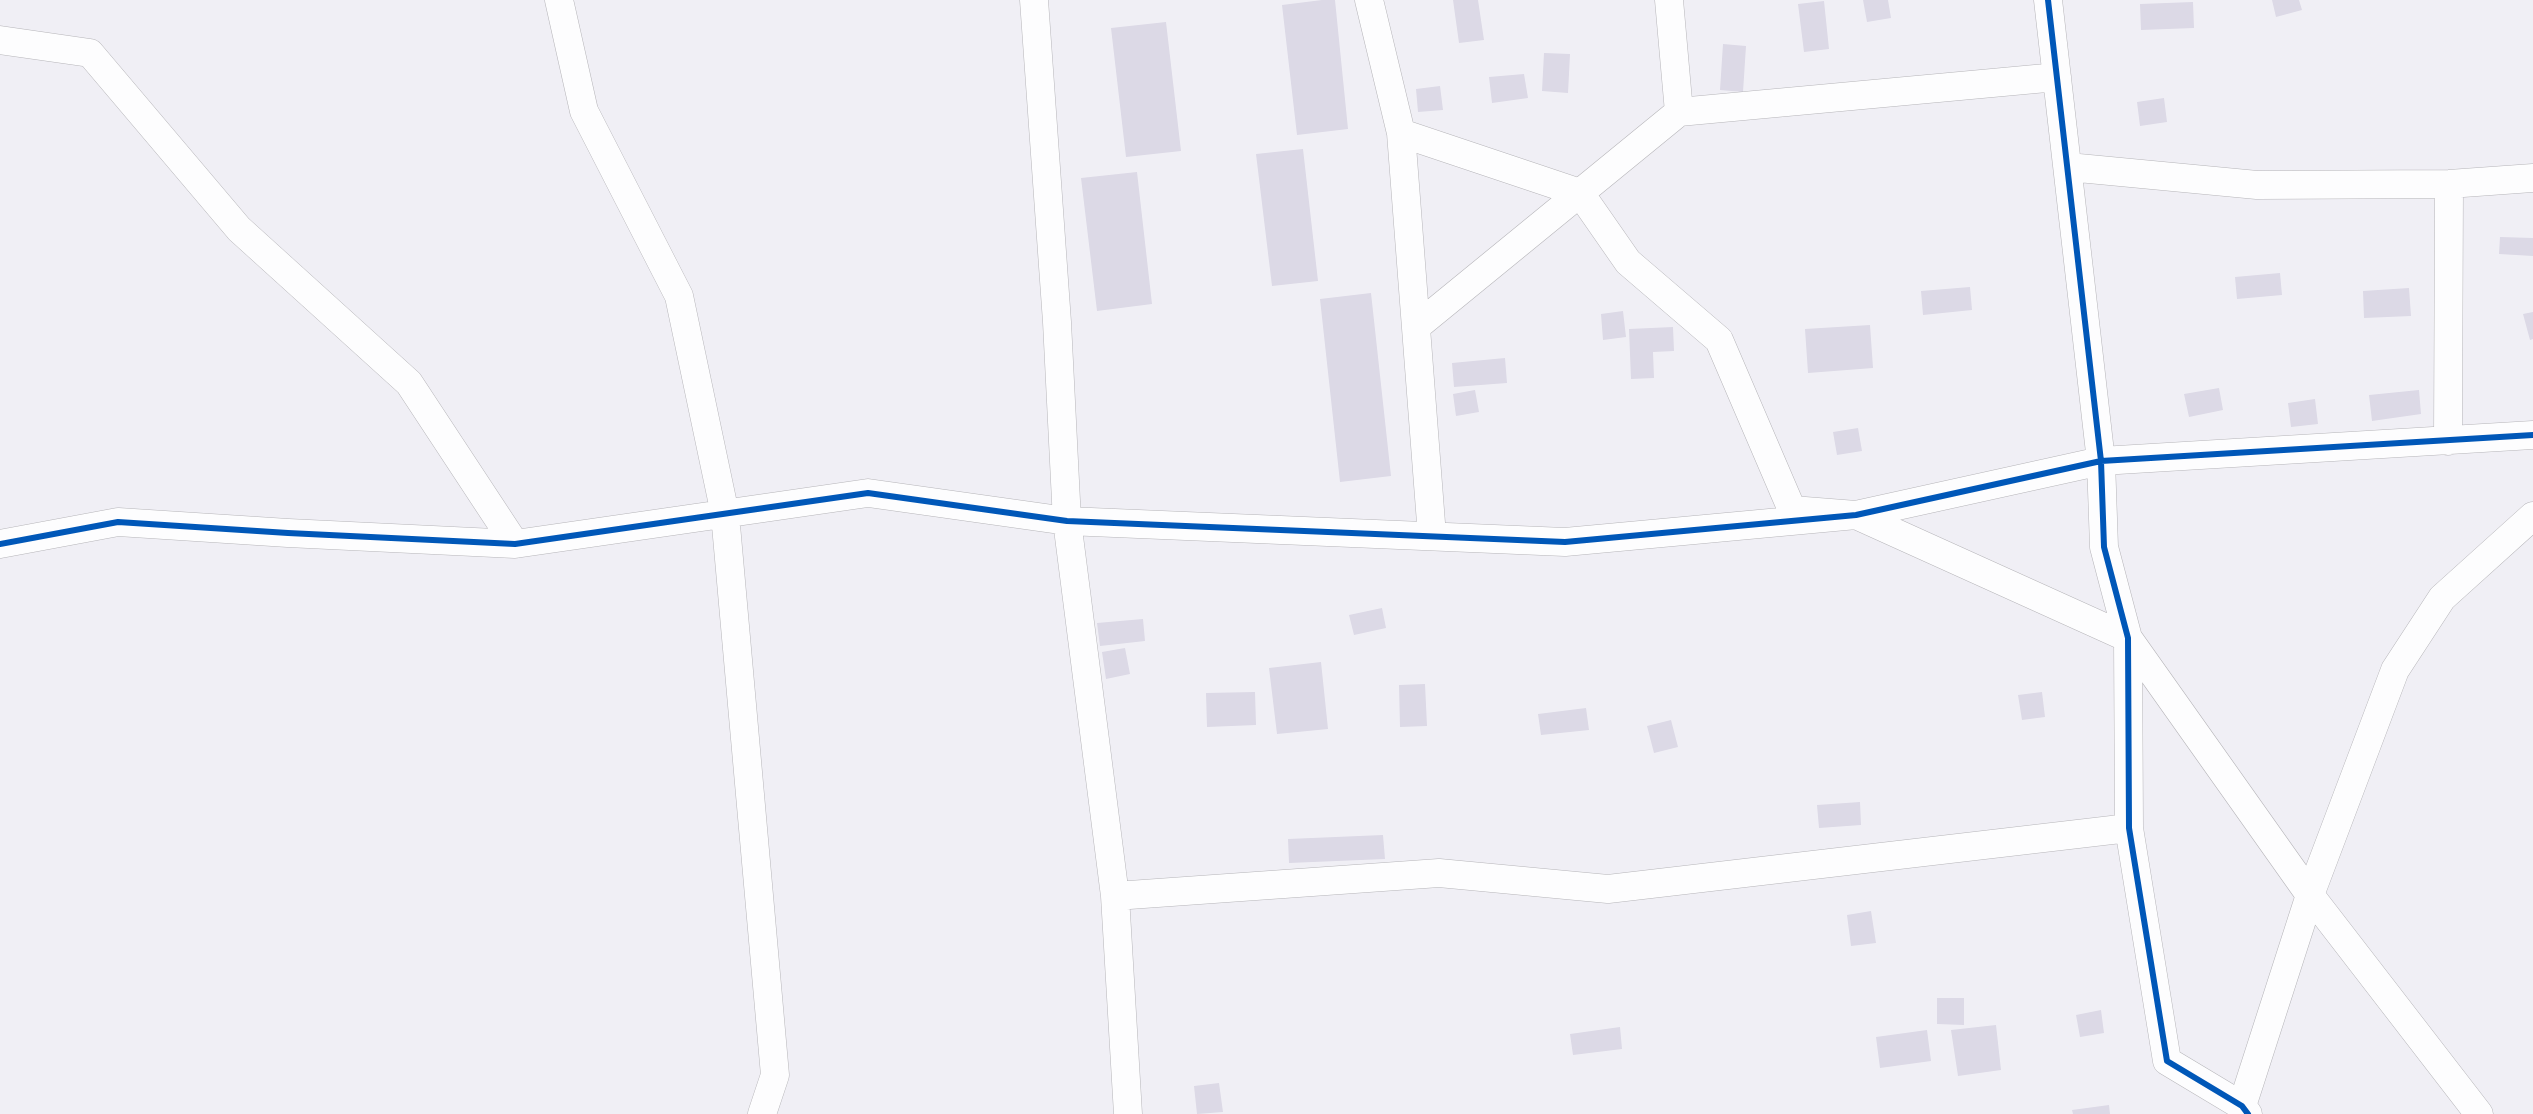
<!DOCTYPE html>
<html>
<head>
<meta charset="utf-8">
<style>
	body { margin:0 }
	canvas { display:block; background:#f0eff5 }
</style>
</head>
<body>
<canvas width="2533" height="1114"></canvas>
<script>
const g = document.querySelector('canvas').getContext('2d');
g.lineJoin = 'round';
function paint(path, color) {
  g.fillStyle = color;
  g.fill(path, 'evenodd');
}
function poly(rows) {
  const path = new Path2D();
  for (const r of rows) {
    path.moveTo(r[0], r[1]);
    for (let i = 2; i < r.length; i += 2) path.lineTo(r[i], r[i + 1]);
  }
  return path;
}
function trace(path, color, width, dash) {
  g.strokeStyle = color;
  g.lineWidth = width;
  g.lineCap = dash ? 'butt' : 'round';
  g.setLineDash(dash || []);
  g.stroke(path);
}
paint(poly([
	[1322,0,1335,0,1348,129,1297,135,1282,5],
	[1453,0,1478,0,1484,40,1459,43],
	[1863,0,1888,0,1891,18,1867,22],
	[2272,0,2299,0,2302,10,2276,17],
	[1824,1,1829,49,1804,52,1798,4],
	[2193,2,2194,28,2141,30,2140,4],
	[1166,22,1181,151,1126,157,1111,28],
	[1723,44,1746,46,1743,92,1720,90],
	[1544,53,1570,54,1568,93,1542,91],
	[1524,74,1528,98,1492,103,1489,77],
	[1440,86,1443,110,1418,112,1416,89],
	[2164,98,2167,122,2140,126,2137,102],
	[1303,149,1318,281,1272,286,1256,154],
	[1137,172,1152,304,1097,311,1081,178],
	[2500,237,2533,238,2533,256,2499,254],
	[2280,273,2282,295,2237,299,2235,277],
	[1970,287,1972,310,1923,315,1921,291],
	[2409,288,2411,316,2364,318,2363,291],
	[1371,293,1391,476,1340,482,1320,299],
	[1623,311,1626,337,1603,340,1601,314],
	[2533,312,2533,339,2530,340,2523,314],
	[1870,325,1873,368,1808,373,1805,329],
	[1673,327,1674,351,1653,352,1654,378,1631,379,1629,329],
	[1505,358,1507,383,1454,387,1452,363],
	[2219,388,2223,410,2189,417,2184,394],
	[1475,390,1479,412,1456,416,1453,394],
	[2419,390,2421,414,2372,421,2369,395],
	[2315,399,2318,424,2291,427,2288,403],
	[1858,428,1862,451,1837,455,1833,432],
	[1382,608,1386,628,1354,635,1349,615],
	[1143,619,1145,641,1100,646,1097,623],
	[1125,648,1130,674,1106,679,1102,652],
	[1321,662,1328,729,1277,734,1269,668],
	[1425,684,1427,726,1400,727,1399,685],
	[1255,692,1256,725,1207,727,1206,693],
	[2042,692,2045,717,2022,720,2018,695],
	[1586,708,1589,730,1541,735,1538,714],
	[1671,720,1678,747,1654,753,1647,726],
	[1860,802,1861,825,1819,828,1817,805],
	[1383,835,1385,859,1289,863,1288,839],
	[1871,911,1876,943,1851,946,1847,915],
	[1937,998,1964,998,1964,1025,1937,1024],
	[2101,1010,2104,1033,2080,1037,2076,1015],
	[1996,1025,2001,1070,1958,1076,1951,1030],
	[1620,1027,1622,1049,1573,1055,1570,1034],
	[1927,1030,1931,1061,1880,1068,1876,1037],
	[1219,1083,1223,1112,1197,1114,1194,1086],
	[2109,1105,2110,1114,2073,1114,2072,1110]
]), '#dcd9e6');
const minor = poly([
	[559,0,584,111,679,296,725,514,775,1075,762,1114],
	[1034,0,1057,322,1067,521,1115,896,1128,1114],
	[1369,0,1401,133,1580,193,1628,262,1719,340,1792,510,1856,515,2128,638,2310,895,2479,1114],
	[1669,0,1679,112],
	[2048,0,2101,461,2104,547,2128,638,2129,828,2167,1061,2242,1106,2248,1114],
	[0,40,90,53,239,229,409,383,515,544],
	[1401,133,1432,536],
	[2068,167,2257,185,2449,184,2533,178],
	[1416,327,1679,112,2057,77],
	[2448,441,2449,184],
	[0,544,118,522,288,533,515,544,868,493,1067,521,1565,542,1856,515,2101,461,2533,435],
	[1115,896,1439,873,1608,889,2129,828],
	[2242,1106,2310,895,2395,670,2442,598,2533,516]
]);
trace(minor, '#b6b5b9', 29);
trace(minor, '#fdfdfe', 28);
trace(poly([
	[2048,0,2101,461,2104,547,2128,638,2129,828,2167,1061,2242,1106,2248,1114],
	[0,544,118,522,288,533,515,544,868,493,1067,521,1565,542,1856,515,2101,461,2533,435]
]), '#0057b8', 6);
</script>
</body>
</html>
